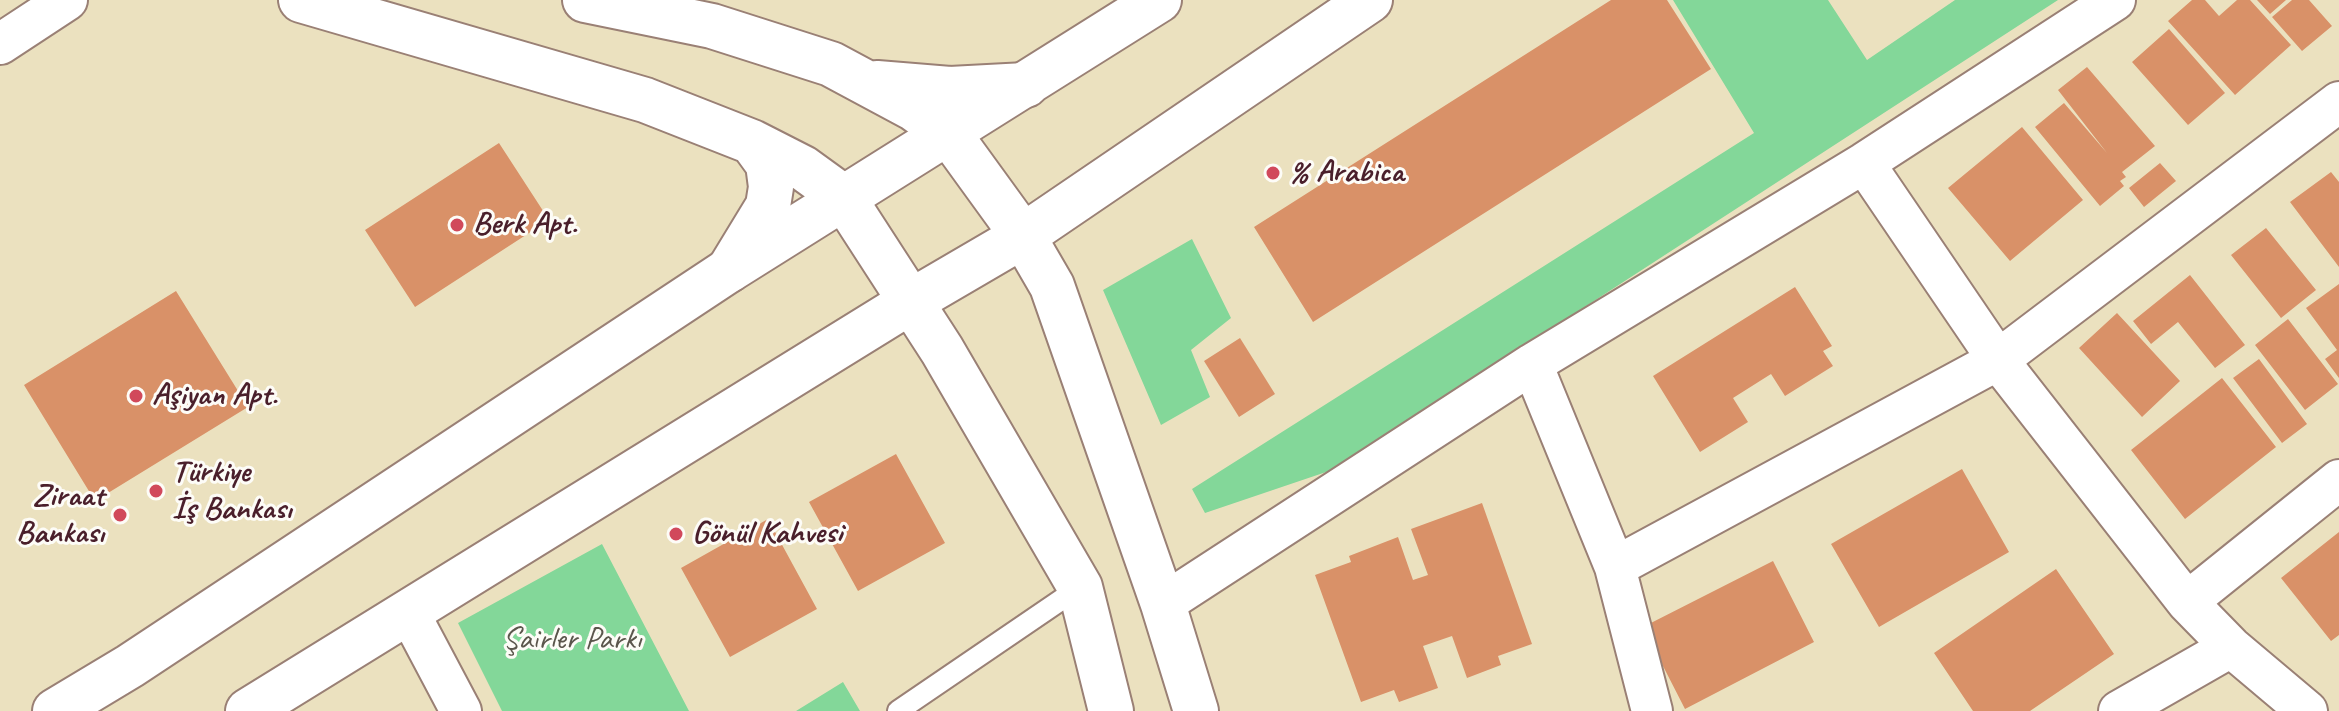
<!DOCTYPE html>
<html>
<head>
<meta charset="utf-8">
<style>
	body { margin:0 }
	canvas { display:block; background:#ebe1bf }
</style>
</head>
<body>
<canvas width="2339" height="711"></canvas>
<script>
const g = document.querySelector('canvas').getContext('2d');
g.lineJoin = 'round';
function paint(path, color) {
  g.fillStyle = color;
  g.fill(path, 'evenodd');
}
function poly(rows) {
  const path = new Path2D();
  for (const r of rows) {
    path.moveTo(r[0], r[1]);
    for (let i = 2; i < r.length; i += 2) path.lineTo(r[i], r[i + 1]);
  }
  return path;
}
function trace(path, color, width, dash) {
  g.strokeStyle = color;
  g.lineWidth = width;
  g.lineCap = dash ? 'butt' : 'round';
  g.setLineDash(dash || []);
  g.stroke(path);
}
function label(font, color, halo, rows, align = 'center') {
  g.font = font + ' Caveat,sans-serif';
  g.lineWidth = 6;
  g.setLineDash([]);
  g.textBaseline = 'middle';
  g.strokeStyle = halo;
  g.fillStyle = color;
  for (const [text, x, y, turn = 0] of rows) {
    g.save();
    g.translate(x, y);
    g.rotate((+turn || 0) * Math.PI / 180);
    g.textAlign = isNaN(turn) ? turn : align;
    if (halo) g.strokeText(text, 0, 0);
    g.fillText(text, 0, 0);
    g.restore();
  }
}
paint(poly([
	[1673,0,1828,0,1867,60,1955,0,2058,0,1335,469,1205,513,1192,489,1754,133],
	[1192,239,1231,318,1191,350,1210,397,1161,425,1103,290],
	[602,544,689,711,502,711,458,623],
	[843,682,860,711,796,711]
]), '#83d799');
paint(poly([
	[1611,0,1667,0,1711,69,1313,322,1254,227],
	[2192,0,2205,0,2219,16,2237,0,2250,0,2291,45,2235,95,2168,21],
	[2257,0,2286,0,2270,14],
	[2292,0,2309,0,2332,26,2302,51,2272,17],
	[2169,29,2225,93,2188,125,2132,62],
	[2087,67,2155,146,2122,172,2126,177,2120,181,2124,186,2100,206,2035,127,2064,103,2107,153,2058,90],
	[2022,127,2083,200,2010,261,1948,188],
	[499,143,549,220,415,307,365,230],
	[2160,163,2176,181,2144,207,2129,188],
	[2331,172,2339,182,2339,267,2290,202],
	[2266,228,2316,290,2281,318,2231,255],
	[2190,275,2245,345,2215,368,2178,322,2151,344,2133,321],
	[2339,284,2339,378,2325,359,2337,350,2306,308],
	[1795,287,1832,346,1823,351,1833,366,1785,396,1771,374,1733,398,1748,422,1700,452,1653,376],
	[176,291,248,407,95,501,24,385],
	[2117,313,2180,381,2142,417,2079,348],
	[2288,319,2338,384,2305,410,2255,345],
	[1240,338,1275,394,1239,417,1204,361],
	[2259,359,2307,424,2282,443,2233,378],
	[2222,378,2276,447,2185,519,2131,450],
	[896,454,945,543,858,591,809,502],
	[1962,469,2009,552,1879,627,1831,544],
	[1482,503,1532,644,1498,656,1501,665,1467,678,1452,636,1423,646,1438,688,1399,702,1394,690,1361,702,1315,575,1351,562,1349,556,1398,537,1413,580,1428,575,1411,529],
	[768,519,817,609,730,657,681,568],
	[2339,532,2339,635,2331,641,2281,578],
	[1773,561,1814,642,1685,709,1643,627],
	[2056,569,2114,654,2030,711,1973,711,1934,653]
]), '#d99168');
const lane = poly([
	[898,711,1080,587]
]);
const street = poly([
	[0,44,67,0],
	[1864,163,1998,360,2187,602,2231,647,2307,711],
	[1532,364,1615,567,1652,711],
	[1615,567,1998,360,2339,102],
	[2187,602,2339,480],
	[1163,604,1532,364,1864,163,2115,0],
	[408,611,461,711],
	[2119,711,2231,647]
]);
const secondary = poly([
	[301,0,645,100,752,142,803,168,843,197,942,350,1080,587,1111,711],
	[585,0,712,26,831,64,913,108,949,134,1023,236,1052,286,1163,604,1196,711],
	[877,83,950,89,1026,85],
	[729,270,768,206,771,187,768,164,752,142]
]);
const primary = poly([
	[55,711,130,666,729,270,1159,0],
	[248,711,910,302,1023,236,1370,0]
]);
trace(lane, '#9a8075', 24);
trace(street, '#9a8075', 44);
trace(secondary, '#9a8075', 48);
trace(primary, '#9a8075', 48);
trace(lane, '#fff', 20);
trace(street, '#fff', 40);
trace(secondary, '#fff', 44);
trace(primary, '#fff', 44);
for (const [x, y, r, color] of [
	[1273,173,8,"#d1495b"],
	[457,225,8,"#d1495b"],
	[136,396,8,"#d1495b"],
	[156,491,8,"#d1495b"],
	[120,515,8,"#d1495b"],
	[676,534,8,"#d1495b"]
]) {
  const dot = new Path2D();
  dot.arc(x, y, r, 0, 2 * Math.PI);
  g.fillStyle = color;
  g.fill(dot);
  trace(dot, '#fdfcf7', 3);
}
label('bold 32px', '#4a1f2b', '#fdfcf7', [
	["% Arabica",1289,173],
	["Berk Apt.",473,225],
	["Aşiyan Apt.",152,396],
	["Türkiye",172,473],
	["İş Bankası",172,510],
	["Ziraat",104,497,"right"],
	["Bankası",104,534,"right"],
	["Gönül Kahvesi",692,534]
], 'left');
label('32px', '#5b564c', '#fdfcf7', [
	["Şairler Parkı",572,640]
]);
</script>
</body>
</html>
